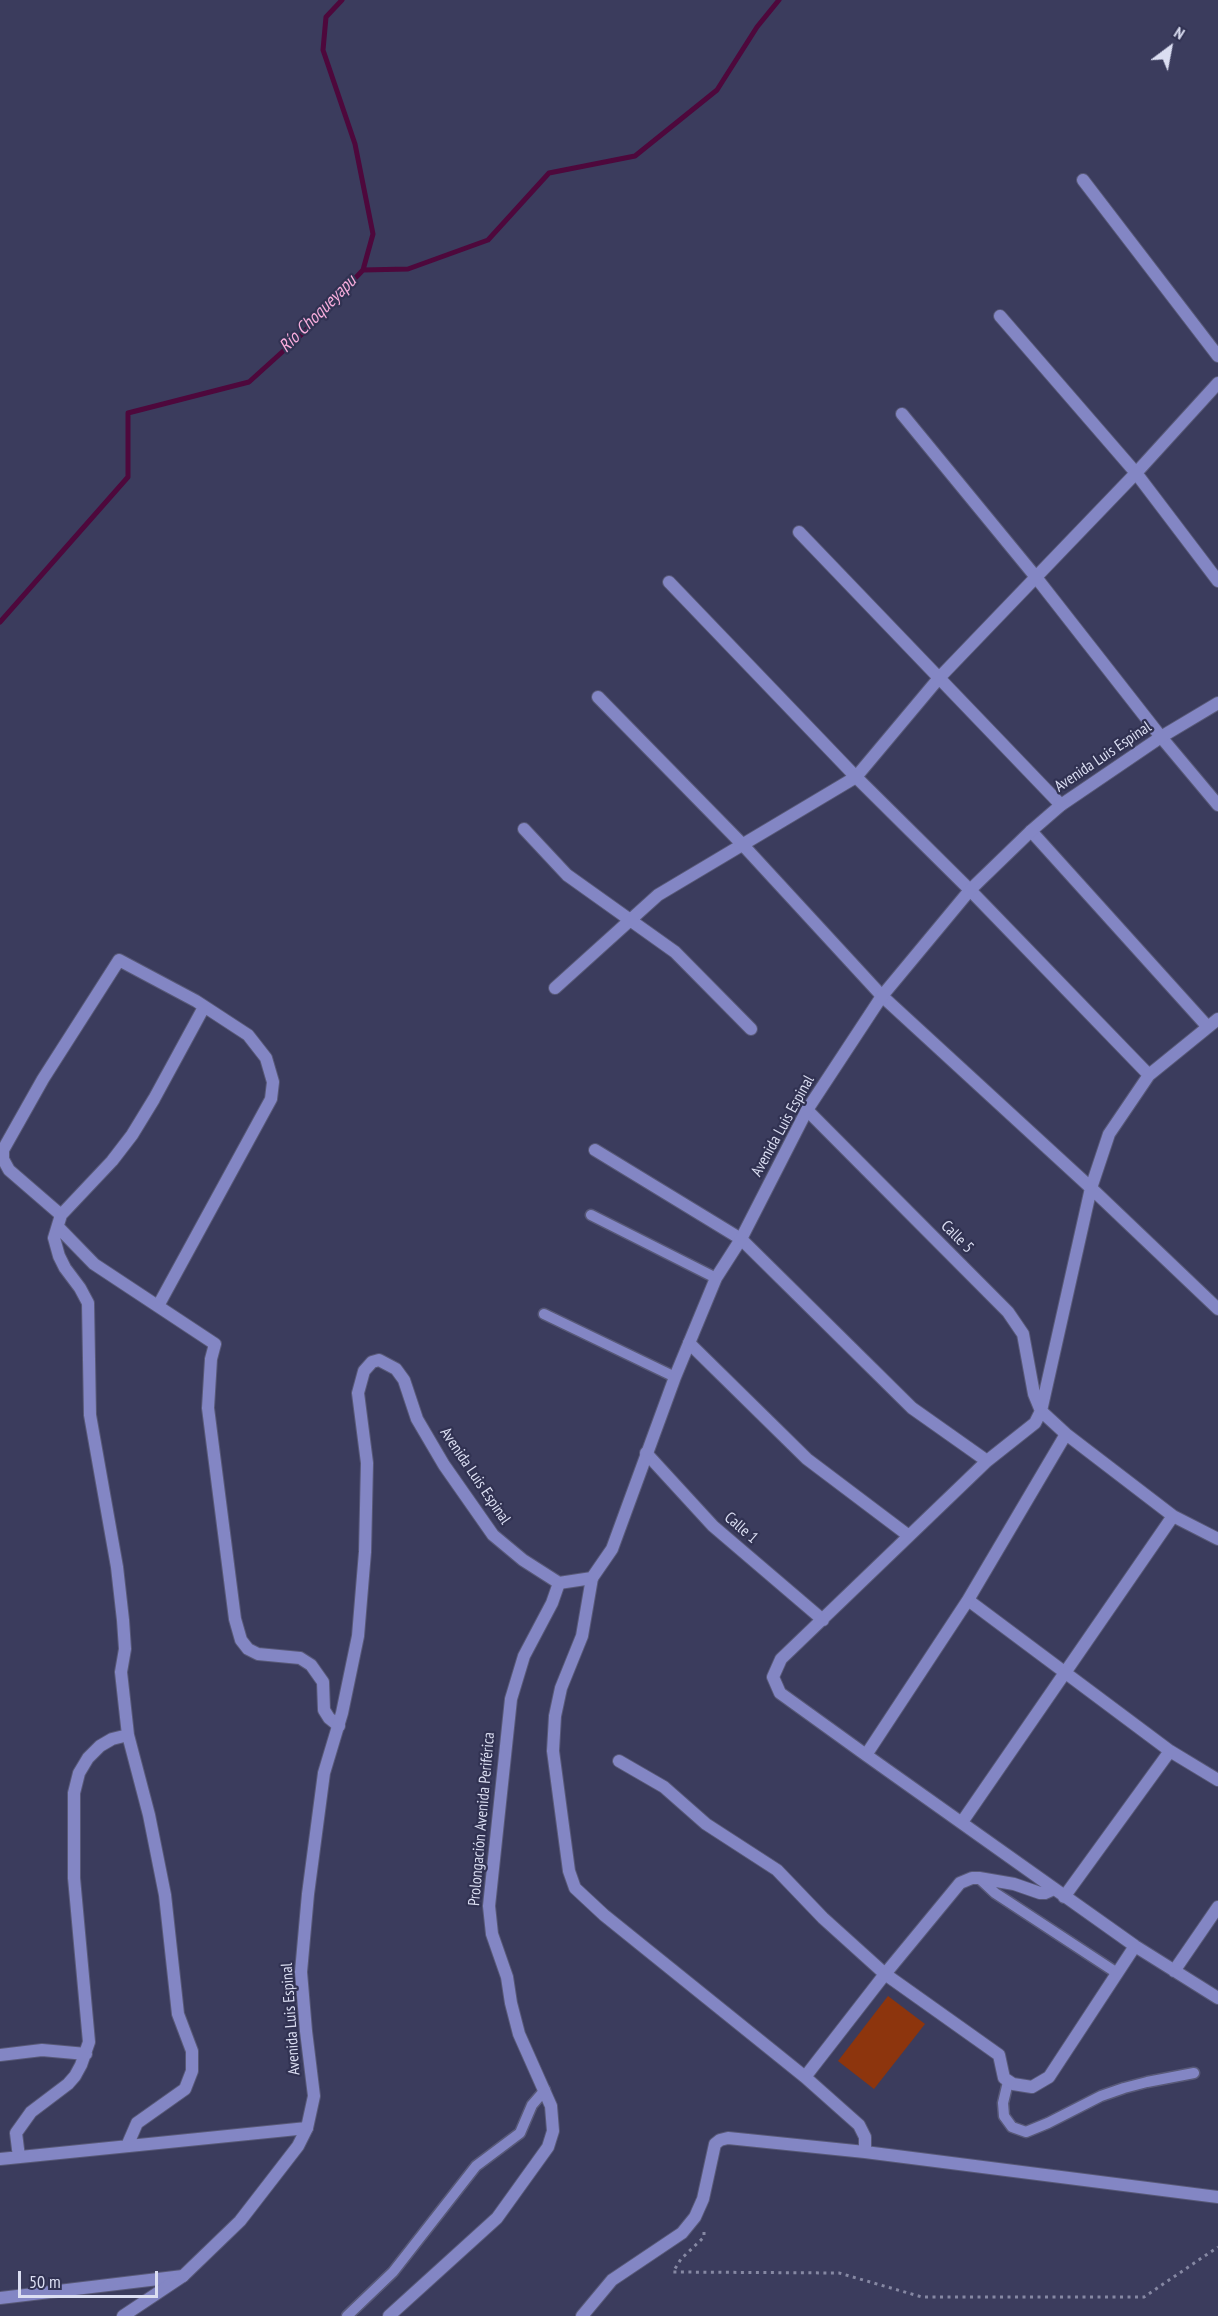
<!DOCTYPE html>
<html>
<head>
<meta charset="utf-8">
<style>
	body { margin:0 }
	#map { position:relative; width:1218px; height:2316px; overflow:hidden; background:#3b3c5d; font-family:"PT Sans Narrow",sans-serif }
	canvas { display:block }
	.north { position:absolute; left:1140px; top:18px; width:60px; height:60px; -webkit-text-stroke:4px #313252; paint-order:stroke; rotate:32deg; font-size:16px; font-weight:700; line-height:24px; text-align:center; color:#dbdef2 }
	.north::after { content:''; display:block; margin:auto; width:21px; height:27px; background:#dbdef2; clip-path:polygon(50% 0,100% 100%,50% 72%,0 100%) }
	.scale { position:absolute; left:18px; top:2271px; width:140px; height:27px; box-sizing:border-box; border:3px solid #dbdef2; border-top:0; padding-left:8px; font-size:18px; line-height:21px; white-space:nowrap; color:#dbdef2; -webkit-text-stroke:4px #313252; paint-order:stroke }
</style>
</head>
<body>
<div id="map">
<canvas width="1218" height="2316"></canvas>
<div class="north">N</div>
<div class="scale">50 m</div>
</div>
<script>
const g = document.querySelector('canvas').getContext('2d');
g.lineJoin = 'round';
function paint(path, color) {
  g.fillStyle = color;
  g.fill(path, 'evenodd');
}
function poly(rows) {
  const path = new Path2D();
  for (const r of rows) {
    path.moveTo(r[0], r[1]);
    for (let i = 2; i < r.length; i += 2) path.lineTo(r[i], r[i + 1]);
  }
  return path;
}
function trace(path, color, width, dash) {
  g.strokeStyle = color;
  g.lineWidth = width;
  g.lineCap = dash ? 'butt' : 'round';
  g.setLineDash(dash || []);
  g.stroke(path);
}
function label(font, color, halo, rows, align = 'center') {
  g.font = font + ' "PT Sans Narrow",sans-serif';
  g.lineWidth = 4.5;
  g.setLineDash([]);
  g.textBaseline = 'middle';
  g.strokeStyle = halo;
  g.fillStyle = color;
  for (const [text, x, y, turn = 0] of rows) {
    g.save();
    g.translate(x, y);
    g.rotate((+turn || 0) * Math.PI / 180);
    g.textAlign = isNaN(turn) ? turn : align;
    if (halo) g.strokeText(text, 0, 0);
    g.fillText(text, 0, 0);
    g.restore();
  }
}
paint(poly([
	[888,1996,925,2024,874,2089,838,2061]
]), '#8d350d');
trace(poly([
	[342,0,326,17,323,50,355,144,373,234,363,270],
	[0,622,128,477,128,413,249,382,301,335,363,270,408,269,488,240,549,173,635,156,717,90,757,27,779,0]
]), '#4e083c', 5);
const service = poly([
	[591,1215,716,1278],
	[544,1314,675,1377],
	[979,1878,995,1893,1117,1973],
	[1008,2082,1003,2103,1004,2116,1012,2127,1026,2132,1048,2123,1101,2096,1124,2088,1147,2082,1194,2073],
	[347,2316,393,2272,476,2166,520,2133,532,2105,545,2090]
]);
const minor = poly([
	[1083,180,1218,356],
	[1000,316,1136,473,1218,581],
	[902,414,1035,576,1161,737,1218,805],
	[799,532,1061,805],
	[669,582,856,777,970,890,1149,1075],
	[598,697,742,844,882,996,1091,1188,1218,1309],
	[524,829,567,875,675,952,751,1029],
	[1031,831,1207,1026],
	[555,988,658,895,856,777,939,678,1136,473,1218,383],
	[1218,1019,1149,1075,1109,1134,1091,1188,1041,1411,1035,1423,987,1461,781,1659,773,1677,780,1693,866,1755,1135,1946,1218,1998],
	[807,1110,1008,1312,1023,1334,1034,1394,1041,1411,1066,1434,1173,1516,1218,1539],
	[595,1150,741,1239,912,1408,987,1461],
	[61,1215,9,1170,3,1159,3,1150,43,1079,119,960,196,1001,248,1035,266,1058,273,1082,271,1099,158,1306],
	[58,1227,94,1264,215,1344,211,1359,208,1408,235,1619,241,1640,248,1649,258,1654,300,1658,311,1665,323,1682,324,1710,329,1718,339,1726],
	[689,1343,807,1459,909,1536],
	[646,1453,713,1526,823,1620],
	[592,1578,582,1636,561,1688,555,1716,553,1751,569,1871,575,1888,604,1915,805,2077,859,2125,865,2137,865,2152],
	[968,1600,1170,1751,1218,1780],
	[866,1755,968,1600,1066,1434],
	[619,1761,664,1787,706,1824,777,1870,823,1918,885,1974,999,2055,1004,2078,1013,2084,1032,2087,1049,2077,1135,1946],
	[962,1822,1173,1516],
	[1064,1897,1170,1751],
	[1174,1971,1218,1907],
	[0,2055,42,2050,86,2054],
	[805,2077,885,1974,960,1883,972,1878,979,1878,1014,1884,1040,1893,1045,1893,1054,1889],
	[127,2146,137,2123,185,2089,192,2071,192,2051,178,2014,165,1895,149,1815,128,1735,121,1672,125,1649,123,1620,117,1567,90,1415,88,1303,80,1288,65,1268,59,1256,54,1238,61,1215,112,1161,132,1135,154,1099,204,1007],
	[19,2157,16,2133,31,2112,68,2084,75,2076,81,2065,89,2042,74,1878,74,1793,79,1773,88,1758,100,1746,112,1739,128,1735],
	[0,2159,307,2128],
	[0,2298,183,2276],
	[389,2316,497,2218,548,2147,553,2131,551,2106,519,2034,511,2003,507,1977,492,1934,489,1906,511,1699,524,1656,552,1603,559,1583],
	[582,2316,612,2280,682,2233,695,2217,703,2199,715,2144,720,2140,728,2138,865,2152,1218,2197]
]);
const tertiary = poly([
	[123,2316,183,2276,240,2221,298,2146,307,2128,314,2096,306,2031,301,1972,308,1894,324,1773,342,1713,358,1636,365,1552,367,1463,358,1393,364,1371,372,1362,379,1360,396,1369,404,1380,417,1419,444,1465,493,1535,523,1560,559,1583,592,1578,612,1549,675,1377,716,1278,741,1239,807,1110,882,996,970,890,1031,831,1061,805,1161,737,1218,703]
]);
trace(service, '#585978', 13);
trace(minor, '#585978', 14);
trace(tertiary, '#585978', 14);
trace(poly([
	[704,2232,704,2237,681,2259,673,2272,839,2273,922,2297,1144,2297,1218,2247]
]), '#8688a3', 3, [3, 4.5]);
trace(service, '#8386c4', 10);
trace(minor, '#8386c4', 12);
trace(tertiary, '#8386c4', 12);
label('16px', '#dbdef2', '#313252', [
	["Avenida Luis Espinal",1103,757,-34],
	["Avenida Luis Espinal",783,1126,-61],
	["Calle 5",957,1237,45],
	["Avenida Luis Espinal",475,1476,56],
	["Calle 1",741,1528,41],
	["Prolongación Avenida Periférica",482,1819,-85],
	["Avenida Luis Espinal",291,2019,-94]
]);
label('italic 18px', '#f7addc', '#313252', [
	["Río Choqueyapu",318,314,-45]
]);
</script>
</body>
</html>
